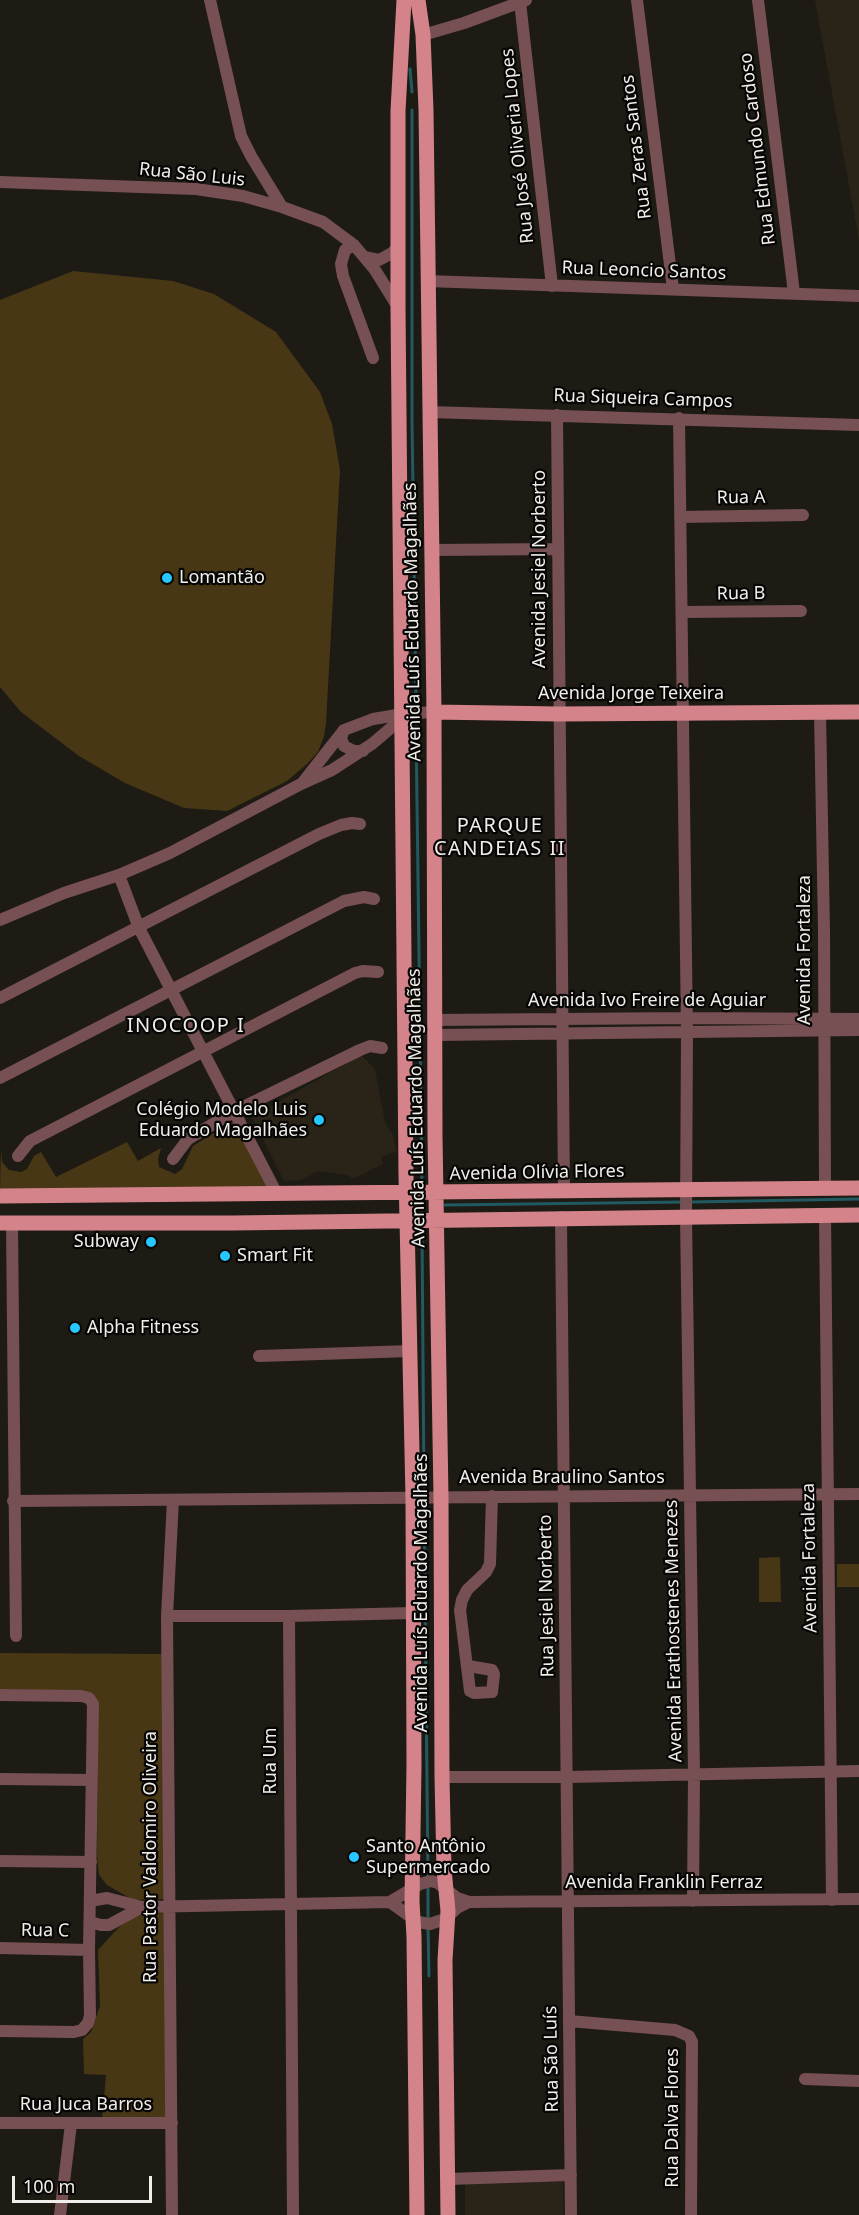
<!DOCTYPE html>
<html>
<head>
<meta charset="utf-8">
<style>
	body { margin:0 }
	#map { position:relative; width:859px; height:2215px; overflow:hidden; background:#1e1b15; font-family:"Noto Sans",sans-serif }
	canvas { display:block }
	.scale { position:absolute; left:12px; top:2176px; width:140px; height:27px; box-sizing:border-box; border:3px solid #f0eeea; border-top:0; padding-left:8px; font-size:18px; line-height:21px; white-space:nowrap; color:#f0eeea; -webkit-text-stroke:4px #070604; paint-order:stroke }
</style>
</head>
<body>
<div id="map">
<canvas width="859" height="2215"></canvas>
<div class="scale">100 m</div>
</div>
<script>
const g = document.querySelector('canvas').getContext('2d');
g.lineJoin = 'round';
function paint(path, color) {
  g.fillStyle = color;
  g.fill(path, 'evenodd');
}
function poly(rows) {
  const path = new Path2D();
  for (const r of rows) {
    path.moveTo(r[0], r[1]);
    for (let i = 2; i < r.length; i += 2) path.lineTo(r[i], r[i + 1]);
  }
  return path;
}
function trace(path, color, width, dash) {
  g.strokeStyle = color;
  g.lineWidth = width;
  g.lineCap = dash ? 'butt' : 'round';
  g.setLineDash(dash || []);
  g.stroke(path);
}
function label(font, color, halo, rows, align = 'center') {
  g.font = font + ' "Noto Sans",sans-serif';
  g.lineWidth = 4.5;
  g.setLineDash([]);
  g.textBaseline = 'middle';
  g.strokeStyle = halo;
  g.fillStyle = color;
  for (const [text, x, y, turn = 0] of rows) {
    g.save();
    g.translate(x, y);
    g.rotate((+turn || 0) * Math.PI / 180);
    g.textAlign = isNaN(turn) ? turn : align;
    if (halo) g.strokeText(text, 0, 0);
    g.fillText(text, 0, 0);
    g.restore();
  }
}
paint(poly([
	[815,0,859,0,859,240],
	[361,1055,375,1069,385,1123,392,1133,397,1151,381,1157,383,1164,353,1179,348,1175,318,1171,301,1180,284,1181,252,1117],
	[465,2181,563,2182,563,2215,465,2215]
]), '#2a2418');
paint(poly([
	[73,271,173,281,214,294,276,332,320,392,332,424,340,470,326,723,324,736,318,752,307,764,287,781,227,811,184,808,125,783,79,756,21,712,0,687,0,300],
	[235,1120,268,1188,0,1191,1,1149,2,1162,9,1170,21,1172,27,1169,34,1156,41,1152,56,1177,127,1142,138,1161,161,1148,158,1159,159,1167,175,1174,182,1169,193,1146],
	[780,1557,781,1602,759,1602,759,1558],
	[837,1564,859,1564,859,1587,837,1587],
	[0,1653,163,1654,167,1899,133,1900,107,1885,99,1875,97,1857,98,1702,79,1691,0,1689],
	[166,1913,170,2118,102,2120,106,2075,84,2074,83,2039,91,2032,100,2006,98,1950,119,1927,132,1916,141,1914]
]), '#483714');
trace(poly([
	[410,69,412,92],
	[412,110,412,420,416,701],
	[416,724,422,1185],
	[690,1202,859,1199],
	[445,1205,683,1202],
	[422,1214,422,1199],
	[422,1228,424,1493],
	[424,1500,428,1877],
	[428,1887,428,1919],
	[428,1926,429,1976]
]), '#225a62', 3);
trace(poly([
	[210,0,241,136,251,156,282,207],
	[637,0,673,289],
	[758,0,794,293],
	[520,2,552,286],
	[423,35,464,23,526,0],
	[0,182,196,189,243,196,282,207,323,222,354,245,375,270,398,307],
	[354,245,345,250,341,264,343,276,373,358],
	[364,257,379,260,392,253,399,246],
	[427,281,859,296],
	[429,412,859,425],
	[557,415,564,1192],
	[679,418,687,1032,686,1217,694,1774,693,1901],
	[680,517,803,515],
	[432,550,557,549],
	[682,612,801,611],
	[820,712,824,930,825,1188],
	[344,730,341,738,344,746,354,751,363,751],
	[304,781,344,730,373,719,403,714,434,712],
	[119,875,139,928,277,1194],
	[0,920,64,893,119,875,170,853,301,784,332,770,372,744,392,727,403,714],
	[0,998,319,834,341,825,352,823,360,824],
	[434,1020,686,1018,859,1019],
	[435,1035,859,1030],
	[0,1078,344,901,364,897,374,899],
	[18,1156,30,1141,355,973,363,971,378,972],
	[173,1159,188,1139,235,1111,360,1050,370,1046,382,1048],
	[825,1215,832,1900],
	[561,1217,571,2215],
	[12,1223,16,1636],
	[259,1356,411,1351],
	[13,1501,859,1494],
	[167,1616,289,1616,413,1613],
	[289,1616,293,2215],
	[468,1666,492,1670,494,1674,492,1692,474,1693,470,1691,460,1610,462,1600,467,1590,486,1572,490,1564,492,1496],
	[0,1695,81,1696,89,1698,93,1704,89,1950,90,2016,88,2023,82,2030,74,2032,0,2031],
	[442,1777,568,1777,859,1771],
	[0,1779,92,1780],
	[0,1861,91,1862],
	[90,1901,107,1898,142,1907,390,1902,420,1884,431,1881,438,1883,457,1898,469,1902,859,1899],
	[390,1902,418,1922,430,1924,445,1919,457,1908,469,1902],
	[90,1922,101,1925,109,1925,142,1907],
	[0,1948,89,1950],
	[569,2021,675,2030,689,2036,692,2042,691,2215],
	[805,2079,859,2081],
	[0,2123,172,2123],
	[448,2179,571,2175],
	[60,2215,71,2124],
	[172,2215,167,1616,173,1500]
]), '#775053', 12);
trace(poly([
	[404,0,398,111,398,307,406,1174,413,1498,414,1765,412,1902,414,1937,417,2215],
	[418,0,423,35,426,110,434,712,435,1136,441,1497,442,1777,444,1869,448,1911,445,1960,448,2215],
	[434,712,559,714,859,712],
	[0,1196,859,1188],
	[0,1223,232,1223,859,1215]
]), '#d4838b', 15);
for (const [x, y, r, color] of [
	[167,578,6,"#27c8ff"],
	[319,1120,6,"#27c8ff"],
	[151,1242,6,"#27c8ff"],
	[225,1256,6,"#27c8ff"],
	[75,1328,6,"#27c8ff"],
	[354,1857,6,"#27c8ff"]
]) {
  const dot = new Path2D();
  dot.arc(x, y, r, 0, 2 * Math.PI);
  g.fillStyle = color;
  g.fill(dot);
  trace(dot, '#070604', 2);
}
label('18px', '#f0eeea', '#070604', [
	["Rua José Oliveria Lopes",518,146,-96],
	["Rua Zeras Santos",637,147,-97],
	["Rua Edmundo Cardoso",758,149,-97],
	["Rua São Luis",192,175,6],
	["Rua Leoncio Santos",644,271,2],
	["Rua Siqueira Campos",643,399,2],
	["Rua A",741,498,-1],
	["Avenida Jesiel Norberto",540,569,-90],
	["Rua B",741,594,-1],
	["Avenida Luís Eduardo Magalhães",413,622,-91],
	["Avenida Jorge Teixeira",631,694],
	["Avenida Fortaleza",805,950,-90],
	["Avenida Ivo Freire de Aguiar",647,1001],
	["Avenida Luís Eduardo Magalhães",417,1108,-91],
	["Avenida Olívia Flores",537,1173,-1],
	["Avenida Braulino Santos",562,1478],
	["Avenida Fortaleza",810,1558,-91],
	["Avenida Luís Eduardo Magalhães",422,1593,-90],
	["Rua Jesiel Norberto",547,1596,-91],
	["Avenida Erathostenes Menezes",674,1631,-91],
	["Rua Um",271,1761,-90],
	["Rua Pastor Valdomiro Oliveira",151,1857,-90],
	["Avenida Franklin Ferraz",664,1883],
	["Rua C",45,1931,1],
	["Rua São Luís",552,2059,-91],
	["Rua Juca Barros",86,2105],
	["Rua Dalva Flores",673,2118,-90]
]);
label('18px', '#f0eeea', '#070604', [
	["Lomantão",179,578],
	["Colégio Modelo Luis",307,1110,"right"],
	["Eduardo Magalhães",307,1131,"right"],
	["Subway",139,1242,"right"],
	["Smart Fit",237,1256],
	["Alpha Fitness",87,1328],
	["Santo Antônio",366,1847],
	["Supermercado",366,1868]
], 'left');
g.letterSpacing = '1.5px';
label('20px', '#f0eeea', '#070604', [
	["PARQUE",500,826],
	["CANDEIAS II",500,849],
	["INOCOOP I",186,1026]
]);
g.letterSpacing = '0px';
</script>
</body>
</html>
